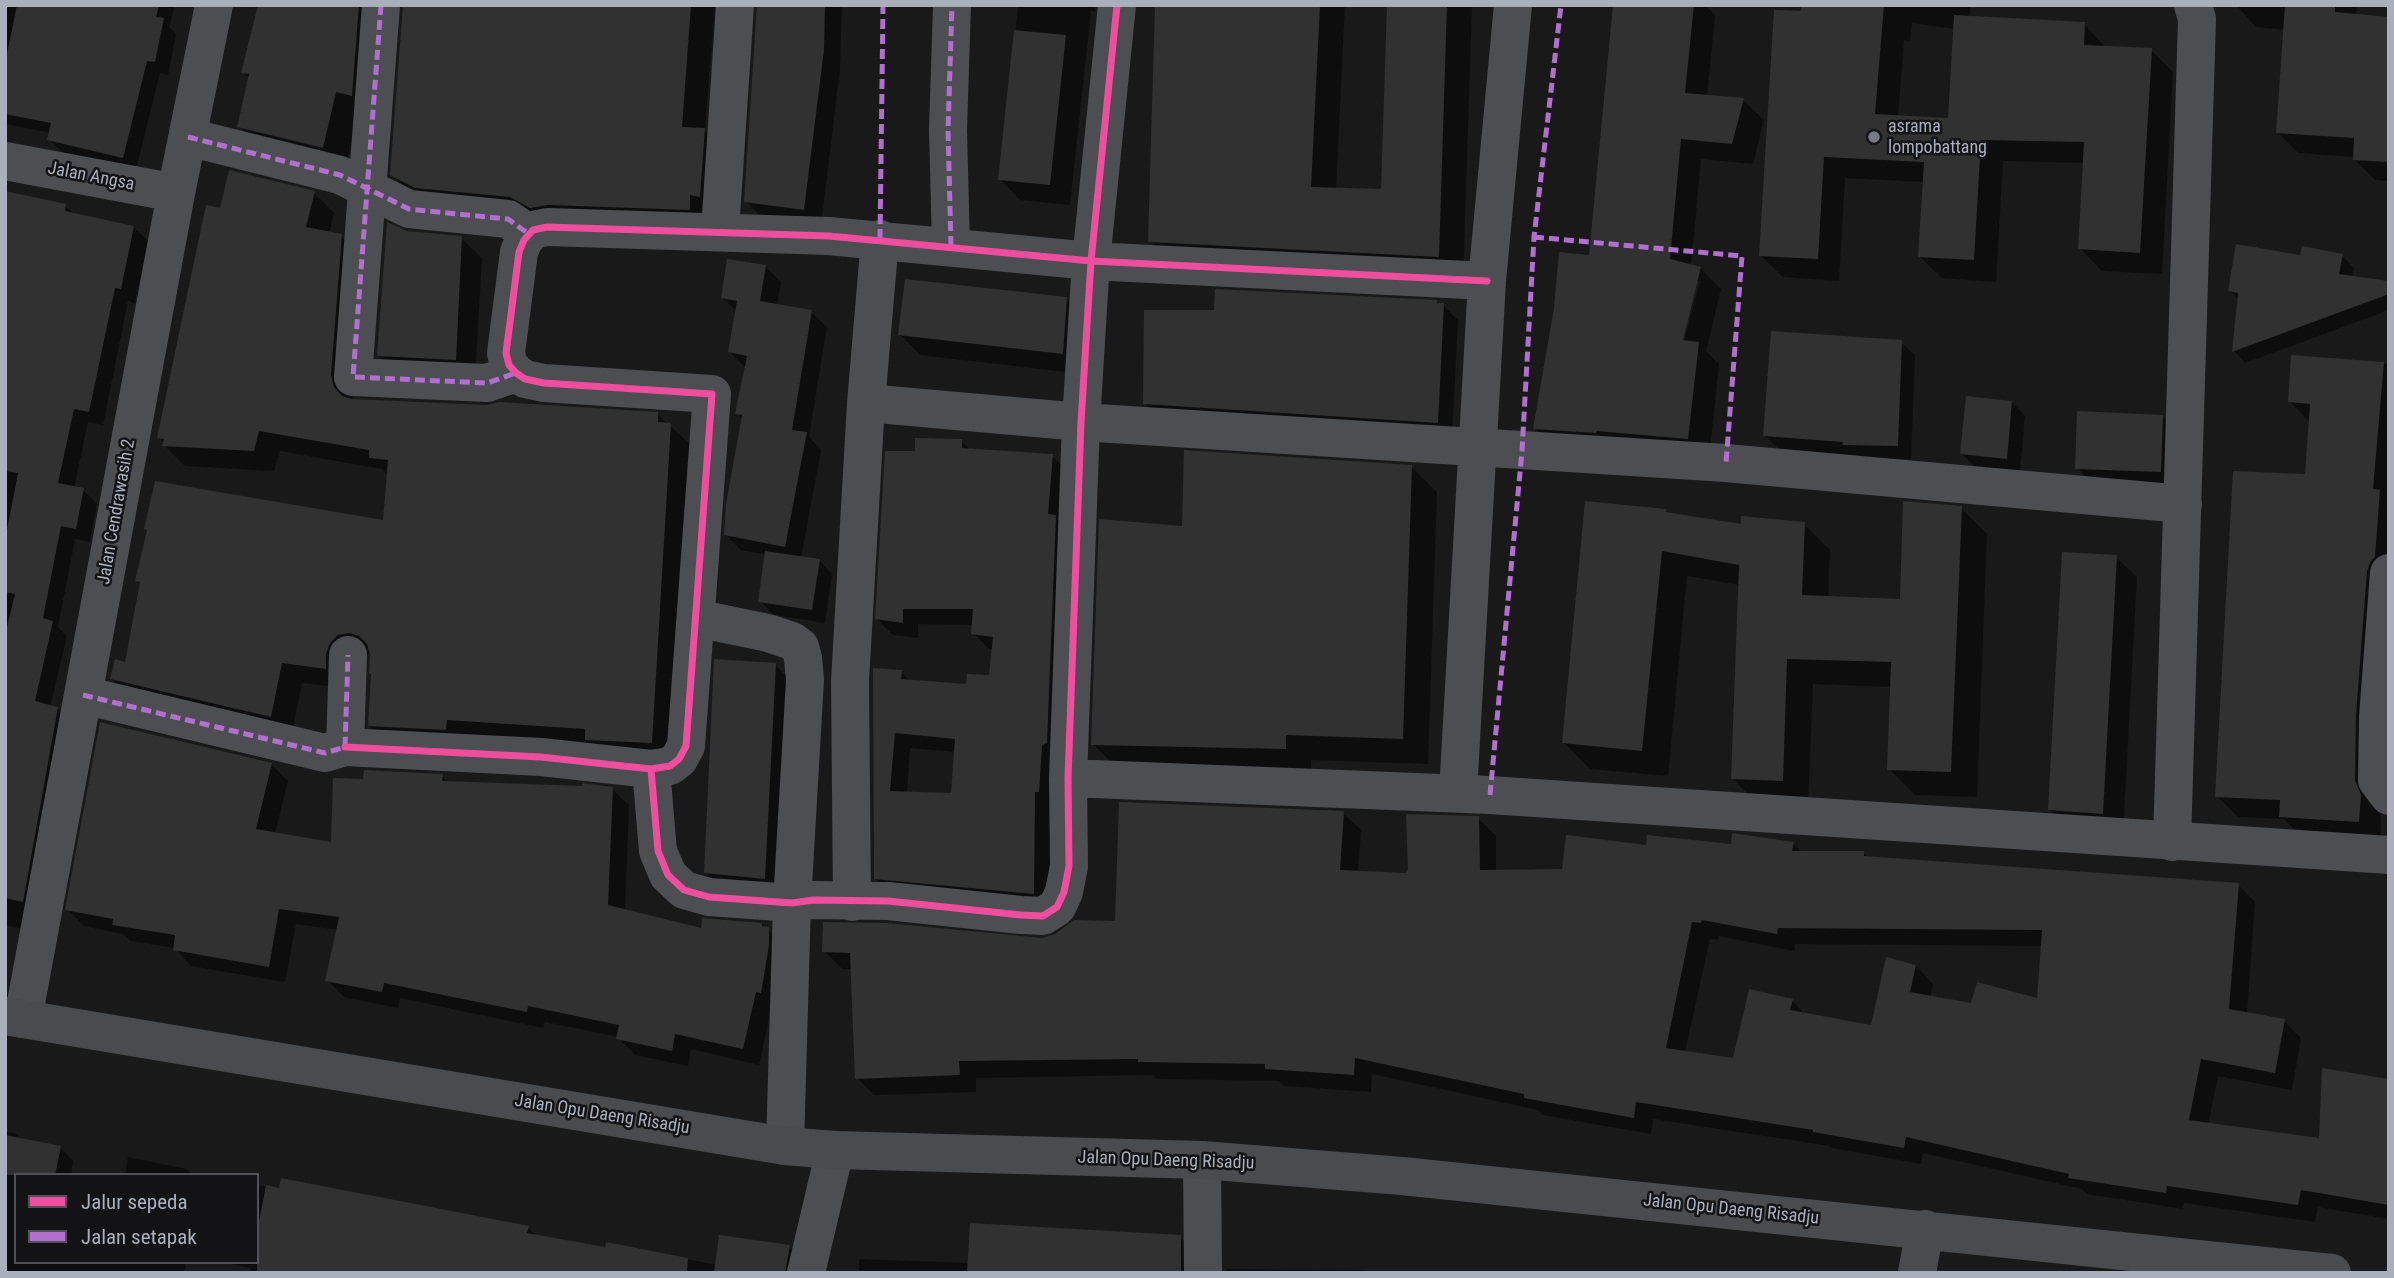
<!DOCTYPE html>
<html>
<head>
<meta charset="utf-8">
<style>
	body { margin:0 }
	#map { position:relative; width:2394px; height:1278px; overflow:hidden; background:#191919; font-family:"Roboto Condensed",sans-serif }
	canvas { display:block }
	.frame { position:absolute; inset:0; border:7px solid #a9afbb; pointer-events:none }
	.legend { position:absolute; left:14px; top:1173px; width:245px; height:91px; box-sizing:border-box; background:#131315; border:2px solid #4f5157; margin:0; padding:9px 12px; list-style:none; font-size:21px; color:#a9afbb }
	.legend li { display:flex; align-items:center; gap:14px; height:35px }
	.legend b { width:35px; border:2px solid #4f5157 }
</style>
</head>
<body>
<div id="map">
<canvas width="2394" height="1278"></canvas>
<div class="frame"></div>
<ul class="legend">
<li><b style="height:9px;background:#ef4d9e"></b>Jalur sepeda</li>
<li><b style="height:9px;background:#b36fd0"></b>Jalan setapak</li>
</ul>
</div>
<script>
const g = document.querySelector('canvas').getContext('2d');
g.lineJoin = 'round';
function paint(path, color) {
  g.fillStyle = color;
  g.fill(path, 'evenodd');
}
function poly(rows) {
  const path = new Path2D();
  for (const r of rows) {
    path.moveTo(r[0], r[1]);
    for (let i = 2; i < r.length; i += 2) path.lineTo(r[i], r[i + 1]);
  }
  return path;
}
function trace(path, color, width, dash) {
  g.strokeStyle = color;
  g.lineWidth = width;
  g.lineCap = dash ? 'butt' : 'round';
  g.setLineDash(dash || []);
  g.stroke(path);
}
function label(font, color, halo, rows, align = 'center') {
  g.font = font + ' "Roboto Condensed",sans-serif';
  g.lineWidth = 5;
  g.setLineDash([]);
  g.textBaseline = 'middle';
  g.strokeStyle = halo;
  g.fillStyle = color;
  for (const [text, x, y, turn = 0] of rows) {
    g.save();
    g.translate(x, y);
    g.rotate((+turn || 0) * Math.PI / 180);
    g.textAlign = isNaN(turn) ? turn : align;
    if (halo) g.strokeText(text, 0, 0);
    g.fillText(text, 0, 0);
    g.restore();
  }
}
paint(poly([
	[5,5,175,5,169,27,176,34,168,75,160,73,136,170,63,153,49,139,51,133,5,124],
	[258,5,715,5,705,131,727,153,722,218,571,227,415,197,392,175,405,5,395,7,358,114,345,170,262,149,239,126,250,79,243,72],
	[758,5,842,5,840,69,821,226,763,219,746,201],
	[999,5,1095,5,1095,12,1091,11,1070,205,1020,200,1000,179,1018,7],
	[1157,5,1345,5,1336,189,1383,191,1389,5,1472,5,1463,281,1175,266,1150,241],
	[1615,5,1705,5,1715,15,1707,97,1743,100,1764,120,1753,164,1701,159,1691,266,1700,268,1721,289,1706,351,1719,364,1709,459,1555,449,1534,428,1591,257],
	[1696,281,1700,281,1682,349,1679,348],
	[1827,5,1971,5,1969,17,2084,24,2106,48,2151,50,2173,72,2162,274,2102,271,2080,248,2085,163,2003,161,1996,282,1942,278,1919,256,1924,182,1845,178,1839,281,1783,277,1760,255,1842,16],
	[1912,23,1955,29,1950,120,1898,117,1904,40,1910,41],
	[2236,5,2357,5,2356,16,2389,19,2389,181,2375,180,2354,159,2355,157,2298,153,2278,133,2285,30,2256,27],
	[5,193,65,206,74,215,133,227,148,241,135,303,128,301,103,425,88,422,74,488,83,490,97,504,90,542,75,539,58,627,67,636,50,707,58,709,72,723,32,931,5,925],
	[314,193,334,213,329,234,341,236,362,257,352,401,657,414,691,445,672,763,390,746,369,726,373,675,372,653,359,655,346,688,302,683,291,737,133,699,112,679,126,664,141,585,137,581,385,522,388,475,382,469,280,451,274,471,185,466,164,445,165,443,159,437,222,210],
	[406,232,461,238,482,258,475,379,399,376,378,355],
	[2342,256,2354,268,2352,277,2389,283,2389,310,2245,363,2234,351,2239,300,2230,291,2301,257],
	[765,266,781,282,777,306,811,312,827,327,809,437,821,450,801,558,819,560,832,574,825,623,774,615,760,601,767,555,741,550,725,534,743,420,737,413,745,367,730,352,737,312,723,298],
	[1066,299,1086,319,1083,374,920,355,900,334],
	[1436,302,1443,305,1458,320,1452,437,1160,418,1145,403,1216,312],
	[1901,342,1915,355,1911,459,1858,458,1855,455,1779,449,1765,436],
	[2293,357,2389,364,2389,590,2376,802,2381,817,2380,843,2302,838,2284,819,2238,817,2217,796,2307,476,2311,423,2290,402],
	[2012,402,2025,416,2020,472,1975,467,1962,454],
	[2162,416,2176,430,2174,485,2091,482,2077,468],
	[961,441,971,450,1052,456,1068,472,1049,909,891,894,875,878,901,672,910,681,968,686,991,677,993,649,989,649,973,633,973,625,918,624,918,638,893,635,877,619,916,453],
	[910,748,956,752,953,795,907,793],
	[1411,467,1437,492,1428,764,1311,760,1311,774,1119,770,1093,744],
	[1961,508,1987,534,1977,797,1915,795,1889,769,1892,687,1813,684,1808,806,1759,805,1733,779,1740,585,1687,576,1668,776,1590,769,1564,743,1665,511,1668,514,1743,526,1804,524,1830,550,1828,598,1902,600],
	[2116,557,2137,577,2123,834,2071,830,2050,810],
	[775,665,795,685,784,899,726,893,705,872],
	[271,764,288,781,275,834,333,844,365,781,442,776,449,783,612,789,629,805,625,911,703,931,762,924,785,945,759,1065,691,1049,688,1066,635,1055,618,1037,545,1022,543,1028,400,998,398,1008,344,997,327,980,338,930,296,924,285,982,191,966,175,948,131,941,123,934,84,926,67,909],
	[1343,813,1361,830,1358,872,1407,875,1478,818,1496,836,1496,871,1563,871,1648,847,1793,843,1802,853,1863,853,1868,858,2238,885,2255,902,2247,1014,2284,1021,2301,1038,2292,1090,2218,1076,2208,1125,2321,1140,2389,1080,2389,1219,2318,1207,2315,1222,2184,1203,2183,1209,2087,1194,2082,1189,1923,1153,1921,1164,1832,1148,1830,1146,1653,1119,1651,1134,1543,1115,1538,1110,1372,1074,1371,1092,1284,1086,1279,1081,1157,1079,1153,1075,976,1078,976,1092,874,1095,857,1078,852,969,842,969,824,951,1042,940,1116,923],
	[1719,936,1794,951,1795,944,2042,946,2038,1000,1972,1005,1930,998,1933,984,1916,966,1873,1027,1806,1015,1792,1001,1734,1060,1685,1052,1710,939,1718,940],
	[5,1132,15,1133,22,1140,60,1147,73,1161,71,1175,16,1175,16,1262,186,1262,184,1273,5,1273],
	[128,1157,187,1169,192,1174,199,1175,125,1175],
	[257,1185,528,1228,537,1237,631,1273,250,1273,251,1268,220,1262,257,1262],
	[1180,1237,1203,1260,1204,1273,859,1273,859,1259,969,1263],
	[789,1246,807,1264,805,1273,673,1273,676,1257,717,1265],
	[1226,1269,1361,1270,1388,1273,1226,1273]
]), '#0007');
paint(poly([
	[17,5,159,5,156,17,164,18,155,62,147,61,123,158,47,140,51,123,5,114,5,64],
	[258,5,359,5,352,96,336,92,323,148,237,127,249,74,241,73],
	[403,5,691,5,682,127,705,128,700,197,690,195,690,210,548,205,530,208,510,197,415,188,390,175],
	[757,5,825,5,824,50,804,210,744,202],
	[1155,5,1320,5,1311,187,1381,189,1387,5,1447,5,1439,257,1148,242],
	[1613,5,1694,5,1685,93,1744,98,1732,144,1681,139,1670,259,1701,267,1683,340,1699,342,1688,439,1597,431,1596,433,1533,429,1554,308,1559,252,1589,255],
	[1801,5,1884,5,1875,114,1948,118,1954,15,2085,22,2084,45,2152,48,2140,253,2078,249,2084,142,1981,140,1974,260,1918,257,1924,162,1824,157,1818,259,1759,256,1774,10,1801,11],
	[2285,5,2335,5,2335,12,2389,17,2389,162,2353,160,2354,138,2276,133],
	[1014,30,1066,35,1050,185,998,180],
	[229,170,315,191,306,227,342,234,331,375,334,387,342,396,352,399,486,405,499,402,658,412,658,422,671,423,652,743,585,740,585,729,447,720,446,730,368,726,371,674,369,674,370,655,367,644,359,636,349,633,338,635,330,643,326,654,326,669,282,663,271,717,110,679,115,659,125,662,140,582,135,581,147,530,144,529,155,481,383,520,388,460,369,458,369,450,259,431,254,451,162,446,164,439,157,438,206,205,220,208],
	[5,191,66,204,65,211,134,226,121,289,115,288,89,412,74,409,58,483,84,488,76,529,61,526,43,618,53,621,35,701,58,707,23,902,5,898,5,635,15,594,5,592,5,540,18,473,5,471],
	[387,222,407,231,462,236,456,360,377,356],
	[2236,244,2300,255,2302,246,2343,254,2339,274,2389,281,2389,294,2232,352,2238,293,2228,291],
	[727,259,766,265,760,301,812,310,792,430,807,432,785,547,724,535,726,504,742,415,735,414,747,356,728,352,737,301,721,298],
	[905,279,1067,297,1063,354,898,335],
	[1215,289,1437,300,1437,303,1444,303,1438,423,1143,404,1144,310,1214,310],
	[1771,331,1902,340,1898,446,1842,445,1843,442,1763,436],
	[2291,355,2384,362,2373,489,2380,490,2375,557,2371,561,2367,571,2356,715,2355,780,2361,795,2359,822,2279,817,2280,800,2215,797,2233,471,2305,474,2310,404,2288,402],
	[1966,396,2012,401,2007,459,1960,454],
	[2077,411,2163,415,2161,472,2075,469],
	[915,438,962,439,962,448,1053,454,1048,514,1056,515,1047,743,1042,745,1039,792,1035,792,1034,894,874,879,873,668,902,670,901,679,966,684,967,674,989,675,993,637,971,634,973,609,903,609,903,623,875,619,885,451,915,451],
	[895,733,955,739,951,793,890,791],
	[1184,450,1412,465,1403,739,1286,735,1286,749,1091,745,1099,519,1182,526],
	[1585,501,1666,509,1666,512,1741,524,1741,516,1805,522,1802,595,1900,599,1903,501,1962,506,1951,772,1887,770,1891,662,1787,659,1783,781,1731,779,1739,565,1662,551,1642,751,1562,743],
	[765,551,820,559,812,610,758,602],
	[2062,552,2117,555,2103,814,2048,810],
	[714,659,776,663,765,879,704,873],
	[100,722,272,763,256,829,331,842,333,778,363,779,364,770,443,774,442,781,582,786,582,783,613,787,608,905,701,928,702,918,762,923,762,926,769,927,769,945,761,993,756,992,743,1049,675,1034,672,1051,616,1039,619,1025,528,1006,527,1012,384,983,382,992,325,981,339,917,279,909,269,967,173,950,175,935,112,925,113,919,65,910],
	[1119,802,1344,811,1340,870,1406,873,1408,870,1406,814,1479,816,1480,870,1562,869,1566,835,1646,845,1647,835,1731,844,1732,833,1794,842,1792,851,1864,851,1864,856,2239,883,2229,1009,2285,1019,2275,1073,2201,1059,2189,1120,2319,1138,2322,1068,2389,1079,2389,1205,2301,1190,2298,1205,2167,1186,2166,1193,2068,1178,2069,1174,1906,1137,1904,1148,1813,1132,1813,1130,1636,1102,1634,1118,1524,1098,1524,1094,1355,1058,1354,1075,1265,1069,1265,1064,1138,1062,1138,1059,959,1061,960,1075,855,1079,850,953,822,952,823,922,887,923,1042,938,1055,934,1074,920,1115,921],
	[1702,920,1777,934,1778,928,2042,930,2037,998,1977,982,1971,1003,1910,992,1916,965,1886,957,1871,1025,1790,1010,1793,999,1749,989,1733,1058,1666,1048,1692,922,1701,923],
	[5,1135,61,1146,55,1175,5,1175],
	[281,1178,529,1226,527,1233,605,1247,606,1242,688,1258,687,1273,257,1273,257,1232,266,1185,279,1188],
	[970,1223,1181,1235,1181,1273,967,1273],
	[719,1235,790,1245,785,1273,714,1273]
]), '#313131');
trace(poly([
	[381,5,353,377,487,383,516,373],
	[188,137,340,175,409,209,508,219,529,234],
	[5,161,176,193],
	[720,231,735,5],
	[880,239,866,403,1081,422,1726,463,2183,504],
	[951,246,948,130,952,5],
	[2389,573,2378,717,2377,780,2389,796],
	[696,618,768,633,792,641,800,647,803,658,805,680,792,903,785,1146],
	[83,695,325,753,345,747,348,655],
	[345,747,541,757,651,769,670,766,679,759,686,746,712,394,544,383,525,379,516,373,509,365,506,353,519,252,524,240,533,230,547,227,829,236,1091,261,1487,281],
	[651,769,658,851,668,875,684,890,709,897,792,903,813,900,888,901,1021,915,1043,916,1057,907,1064,892,1069,866,1068,778,1081,422,1091,261,1117,5],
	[1068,778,1490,795,2389,855],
	[1458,793,1487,281,1513,5],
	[2172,842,2197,19,2193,5],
	[852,902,850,681,866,403],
	[23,1019,176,193,214,5],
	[1202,1160,1203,1273],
	[806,1273,835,1150]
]), '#4d4e52', 38);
trace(poly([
	[5,1016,785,1146,835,1150,1202,1160,1402,1176,2332,1273],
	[1917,1273,1925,1229]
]), '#4a4b4e', 38);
trace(poly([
	[381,5,353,377,487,383,516,373],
	[188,137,340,175,409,209,508,219,529,234],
	[1534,237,1742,256,1726,463],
	[880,239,883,5],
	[951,246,948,130,952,5],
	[83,695,325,753,345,747,348,655],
	[1490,795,1522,451,1534,237,1561,5]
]), '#b36fd0', 5, [10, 5]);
trace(poly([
	[345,747,541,757,651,769,670,766,679,759,686,746,712,394,544,383,525,379,516,373,509,365,506,353,519,252,524,240,533,230,547,227,829,236,1091,261,1487,281],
	[651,769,658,851,668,875,684,890,709,897,792,903,813,900,888,901,1021,915,1043,916,1057,907,1064,892,1069,866,1068,778,1081,422,1091,261,1117,5]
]), '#ef4d9e', 7);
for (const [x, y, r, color] of [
	[1874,137,7,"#777a82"]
]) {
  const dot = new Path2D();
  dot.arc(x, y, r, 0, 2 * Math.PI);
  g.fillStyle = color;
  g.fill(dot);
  trace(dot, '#131315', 2.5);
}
label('18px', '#a9afbb', '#131315', [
	["asrama",1888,127],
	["lompobattang",1888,148]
], 'left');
label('18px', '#a9afbb', '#131315', [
	["Jalan Angsa",91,177,11],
	["Jalan Cendrawasih 2",117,512,-80],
	["Jalan Opu Daeng Risadju",602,1115,9],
	["Jalan Opu Daeng Risadju",1166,1161,2],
	["Jalan Opu Daeng Risadju",1731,1210,6]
]);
</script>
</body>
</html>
